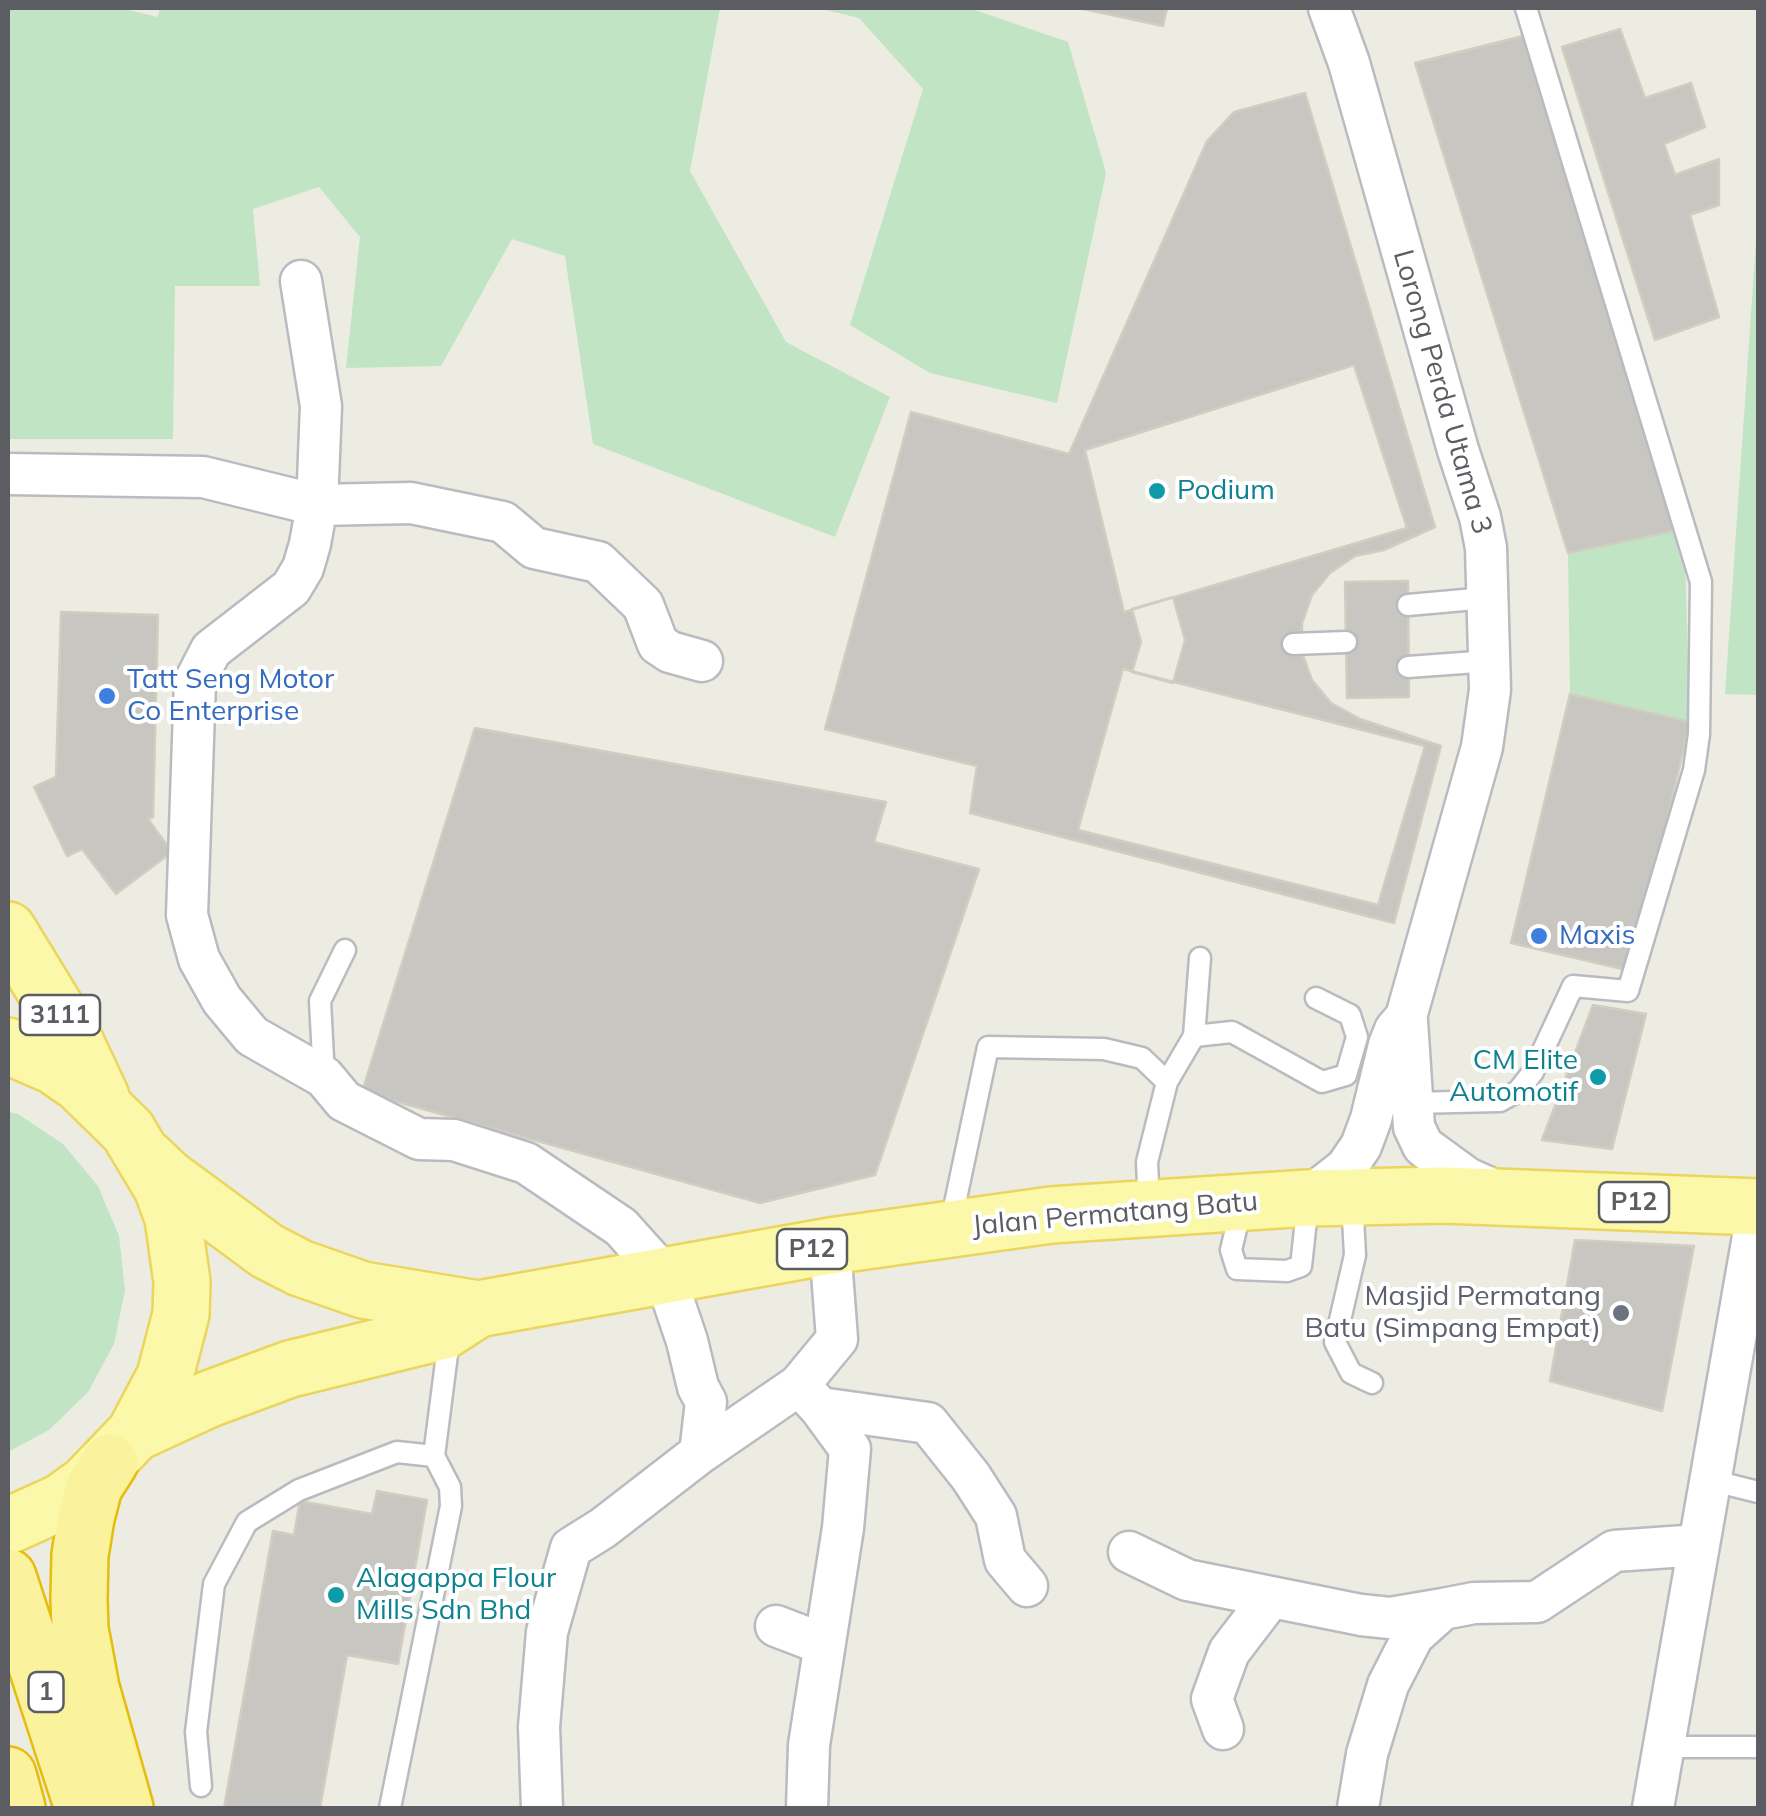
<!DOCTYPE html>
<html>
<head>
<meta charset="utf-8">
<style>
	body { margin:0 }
	#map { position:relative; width:1766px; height:1816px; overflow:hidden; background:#edece2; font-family:Mulish,sans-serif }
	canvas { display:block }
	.frame { position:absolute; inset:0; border:10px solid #5b5d63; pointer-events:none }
</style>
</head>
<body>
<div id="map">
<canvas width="1766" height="1816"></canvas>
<div class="frame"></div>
</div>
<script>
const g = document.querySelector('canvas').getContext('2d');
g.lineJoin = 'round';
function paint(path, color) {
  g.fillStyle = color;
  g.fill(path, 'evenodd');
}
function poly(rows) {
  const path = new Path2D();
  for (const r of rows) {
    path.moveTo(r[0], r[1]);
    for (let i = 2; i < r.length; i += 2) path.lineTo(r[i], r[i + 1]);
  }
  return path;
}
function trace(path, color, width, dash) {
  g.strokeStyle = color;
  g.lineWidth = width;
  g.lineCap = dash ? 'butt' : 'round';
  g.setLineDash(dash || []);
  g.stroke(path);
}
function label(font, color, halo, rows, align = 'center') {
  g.font = font + ' Mulish,sans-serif';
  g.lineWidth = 8;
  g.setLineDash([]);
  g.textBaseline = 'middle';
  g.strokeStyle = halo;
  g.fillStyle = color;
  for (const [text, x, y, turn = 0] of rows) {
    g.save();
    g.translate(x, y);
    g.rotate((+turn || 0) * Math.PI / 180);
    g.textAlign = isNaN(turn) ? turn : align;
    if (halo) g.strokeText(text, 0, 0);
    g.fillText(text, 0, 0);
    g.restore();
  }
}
paint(poly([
	[8,8,120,8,158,17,160,8,720,8,690,171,786,342,890,397,835,537,593,444,565,256,512,239,441,366,346,368,360,237,319,187,253,209,260,286,175,286,173,439,8,439],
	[818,8,969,8,1068,42,1106,173,1057,403,930,373,850,325,923,89,859,18],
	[1758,211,1758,695,1725,694],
	[1684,529,1690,722,1570,694,1568,553],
	[8,1112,18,1114,63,1144,98,1186,119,1236,125,1290,114,1344,88,1392,49,1430,8,1452]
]), '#c0e4c4');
const building = poly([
	[1079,8,1167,8,1163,26,1079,8],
	[1620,29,1645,98,1691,83,1705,127,1664,144,1675,175,1719,159,1719,205,1690,215,1719,317,1655,340,1562,47,1620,29],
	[1523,36,1684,529,1568,553,1415,63,1523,36],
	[1305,93,1435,527,1384,550,1355,556,1330,573,1312,595,1302,623,1302,653,1312,680,1331,703,1360,719,1441,746,1394,923,970,813,977,766,825,729,911,412,1069,454,1207,141,1234,112,1305,93],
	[1354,365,1407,528,1124,612,1085,450,1354,365],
	[1408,581,1409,697,1347,698,1345,582,1408,581],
	[1173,597,1185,640,1173,683,1132,672,1141,642,1132,609,1173,597],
	[61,612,158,615,153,817,148,819,172,852,116,894,82,849,67,856,34,787,56,777,61,612],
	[1123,669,1425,746,1378,905,1078,830,1123,669],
	[1570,694,1690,722,1631,971,1511,943,1570,694],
	[475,728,886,802,874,842,979,869,875,1175,760,1203,362,1092,475,728],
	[1593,1005,1646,1014,1612,1149,1542,1140,1593,1005],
	[1575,1240,1694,1246,1662,1411,1550,1381,1575,1240],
	[377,1491,427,1500,398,1664,347,1655,320,1808,224,1808,273,1531,294,1535,300,1501,372,1514,377,1491]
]);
paint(building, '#c8c6c0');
trace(building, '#d1cec1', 2.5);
const service = poly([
	[1408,605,1486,598],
	[1293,644,1346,642],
	[1408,667,1490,661],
	[1194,1036,1200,958],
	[324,1077,320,1001,345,950],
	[1411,1103,1500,1101,1518,1091,1533,1072,1573,986,1628,991,1694,770,1699,734,1701,582,1526,8],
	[1352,1199,1355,1255,1335,1342,1351,1373,1372,1383],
	[1242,1204,1231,1250,1237,1269,1287,1271,1301,1266,1308,1202],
	[1149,1206,1147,1162,1167,1082,1194,1036,1232,1032,1322,1082,1346,1075,1357,1037,1350,1015,1316,998],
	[950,1227,988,1047,1104,1049,1142,1058,1167,1082],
	[1710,1480,1758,1492],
	[1663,1747,1758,1747],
	[201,1786,196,1732,214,1584,247,1522,299,1490,397,1452,434,1456],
	[390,1808,451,1506,450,1487,434,1456,450,1331]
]);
const minor = poly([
	[301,281,321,406,317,505,310,544,303,568,291,588,211,650,195,681,187,915,199,959,222,1000,252,1036,324,1077,344,1101,419,1139,454,1140,526,1163,621,1227,665,1276,687,1341,698,1387,706,1402,700,1453],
	[8,474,203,477,317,505,411,503,503,522,534,548,598,562,643,605,658,644,670,652,702,661],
	[1407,1021,1414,1127,1423,1146,1467,1178,1498,1192],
	[1308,1198,1346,1168,1361,1146,1371,1119,1389,1045,1395,1030,1406,1017,1482,747,1490,690,1486,548,1480,517,1458,450,1349,63,1329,8],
	[799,1385,820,1408,850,1449,843,1528,809,1745,807,1808],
	[820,1408,928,1423,971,1477,996,1516,1005,1560,1027,1586],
	[1129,1552,1187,1580,1361,1615,1390,1618,1443,1609],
	[776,1626,823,1644],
	[1223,1729,1212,1699,1229,1652,1271,1597],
	[542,1808,539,1727,547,1632,571,1548,603,1528,700,1453,799,1385,837,1339,830,1246],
	[1358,1808,1367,1754,1388,1685,1413,1636,1443,1609,1474,1603,1537,1602,1614,1551,1699,1545],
	[1653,1808,1758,1208]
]);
const primary = poly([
	[8,930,71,1033,101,1097],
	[8,1046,54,1066,80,1084,128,1131,162,1188,173,1218,182,1282,181,1314,165,1376,135,1433,86,1484,61,1502,8,1526],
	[148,1159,168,1178,267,1251,300,1268,363,1290,478,1309,830,1246,1051,1215,1308,1198,1444,1195,1758,1207],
	[135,1433,209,1399,290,1369,444,1331,478,1309]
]);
const trunk = poly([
	[110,1462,94,1487,86,1518,80,1555,79,1599,80,1629,91,1688,125,1808],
	[8,1577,83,1808],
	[8,1775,17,1808]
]);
trace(service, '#babbc1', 25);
trace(minor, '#babbc1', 45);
trace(primary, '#ebd55e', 60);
trace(trunk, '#e5bd0a', 60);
trace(service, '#fff', 20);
trace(minor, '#fff', 40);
trace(primary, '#fbf9a9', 55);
trace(trunk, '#faf29c', 55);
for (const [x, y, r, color] of [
	[1157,491,10,"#0f9aa8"],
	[107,696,10,"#3f7fe0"],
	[1539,936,10,"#3f7fe0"],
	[1598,1077,10,"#0f9aa8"],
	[1621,1313,10,"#6b7280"],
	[336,1595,10,"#0f9aa8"]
]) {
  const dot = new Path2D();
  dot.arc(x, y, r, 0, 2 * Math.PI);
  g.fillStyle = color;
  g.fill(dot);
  trace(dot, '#fff', 4);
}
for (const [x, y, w] of [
	[60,1015,80],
	[1634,1202,70],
	[812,1249,70],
	[46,1692,35]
]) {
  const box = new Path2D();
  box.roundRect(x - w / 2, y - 20, w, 40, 8);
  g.fillStyle = '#fff';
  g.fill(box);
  trace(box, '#5b5d63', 2.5);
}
label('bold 25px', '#5b5d63', null, [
	["3111",60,1015],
	["P12",1634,1202],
	["P12",812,1249],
	["1",46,1692]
]);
label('28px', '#5b5d63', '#fff', [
	["Lorong Perda Utama 3",1442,392,74],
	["Jalan Permatang Batu",1115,1214,-5]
]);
label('28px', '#0d838f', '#fff', [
	["Podium",1177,491],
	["CM Elite",1578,1061,"right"],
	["Automotif",1578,1093,"right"],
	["Alagappa Flour",356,1579],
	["Mills Sdn Bhd",356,1611]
], 'left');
label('28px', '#366cbe', '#fff', [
	["Tatt Seng Motor",127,680],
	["Co Enterprise",127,712],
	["Maxis",1559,936]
], 'left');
label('28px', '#5b616d', '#fff', [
	["Masjid Permatang",1601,1297],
	["Batu (Simpang Empat)",1601,1329]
], 'right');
</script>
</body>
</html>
